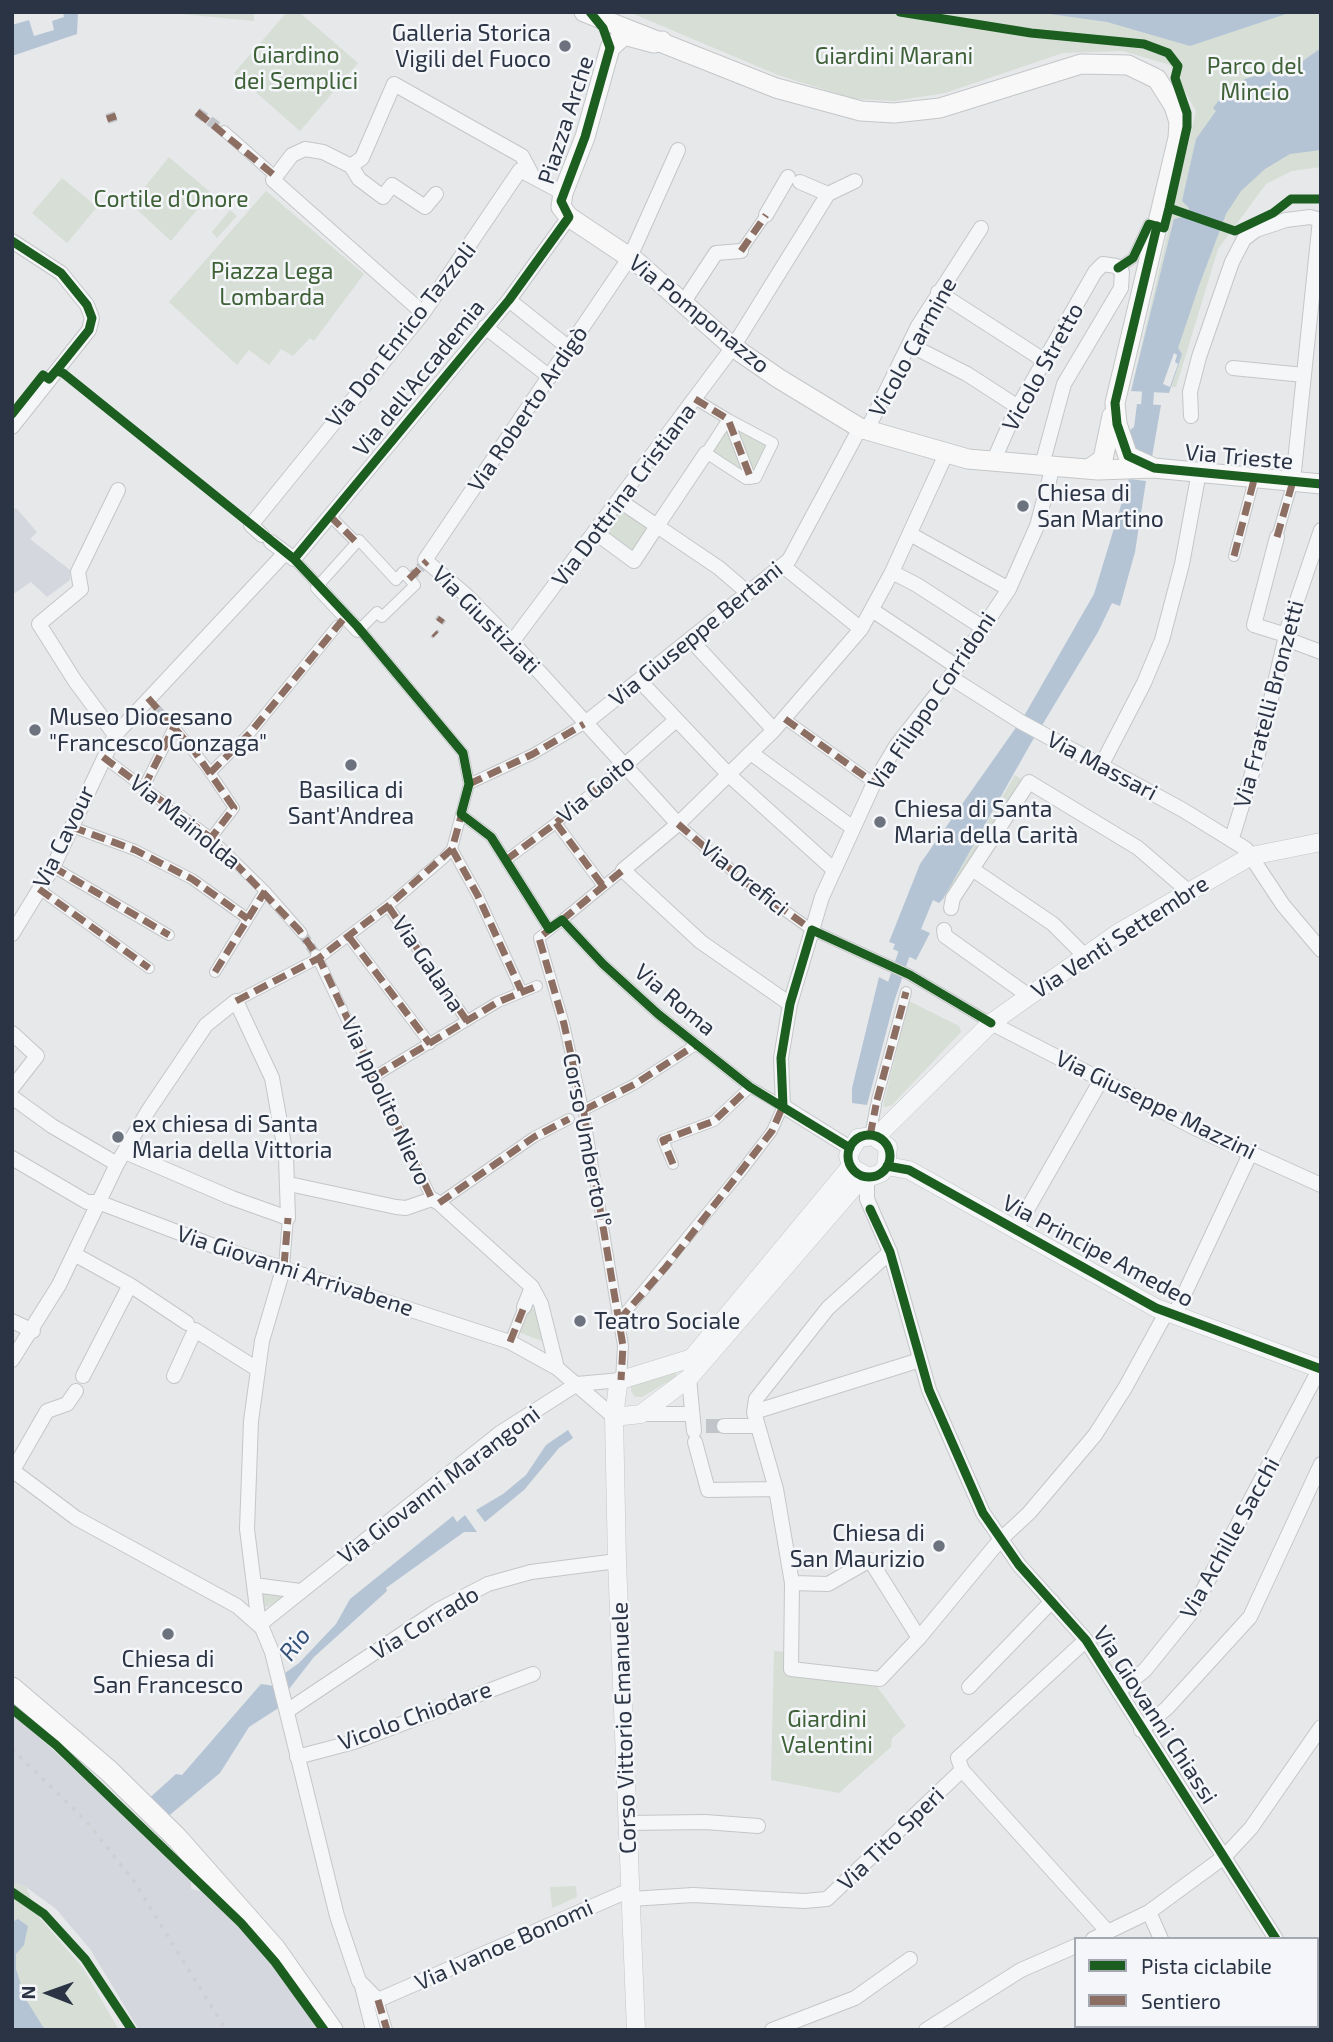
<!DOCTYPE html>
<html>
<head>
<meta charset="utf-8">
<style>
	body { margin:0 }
	#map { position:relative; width:1333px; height:2042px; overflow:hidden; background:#e6e8ea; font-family:"Exo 2",sans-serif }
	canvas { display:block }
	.frame { position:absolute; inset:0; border:14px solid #2b3445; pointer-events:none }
	.legend { position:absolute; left:1074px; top:1937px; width:245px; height:91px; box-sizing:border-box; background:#f4f6f9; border:2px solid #a4a8b1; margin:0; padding:9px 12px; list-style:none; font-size:21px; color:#2b3445 }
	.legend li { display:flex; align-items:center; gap:14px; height:35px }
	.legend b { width:35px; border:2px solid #a4a8b1 }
	.north { position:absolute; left:14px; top:1958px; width:70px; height:70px; -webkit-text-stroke:5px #f4f6f9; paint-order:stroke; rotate:271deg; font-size:19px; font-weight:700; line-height:28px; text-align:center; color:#2b3445 }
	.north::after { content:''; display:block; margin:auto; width:24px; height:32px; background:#2b3445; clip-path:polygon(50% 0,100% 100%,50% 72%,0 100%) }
</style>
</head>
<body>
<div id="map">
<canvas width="1333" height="2042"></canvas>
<div class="frame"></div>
<ul class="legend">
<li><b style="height:9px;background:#1b5e20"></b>Pista ciclabile</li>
<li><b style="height:9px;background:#8d6e63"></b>Sentiero</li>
</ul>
<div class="north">N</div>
</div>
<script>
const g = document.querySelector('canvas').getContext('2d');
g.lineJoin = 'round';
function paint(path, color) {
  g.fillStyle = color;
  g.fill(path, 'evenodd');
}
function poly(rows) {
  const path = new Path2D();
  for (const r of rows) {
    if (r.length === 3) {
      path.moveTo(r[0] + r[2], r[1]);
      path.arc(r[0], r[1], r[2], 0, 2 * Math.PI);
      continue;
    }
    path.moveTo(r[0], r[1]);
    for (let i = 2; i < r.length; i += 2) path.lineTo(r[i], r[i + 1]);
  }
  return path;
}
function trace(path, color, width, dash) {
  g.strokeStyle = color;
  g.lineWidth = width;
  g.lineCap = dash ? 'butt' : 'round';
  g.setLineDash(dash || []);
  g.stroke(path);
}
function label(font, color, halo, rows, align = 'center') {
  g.font = font + ' "Exo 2",sans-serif';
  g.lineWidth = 5;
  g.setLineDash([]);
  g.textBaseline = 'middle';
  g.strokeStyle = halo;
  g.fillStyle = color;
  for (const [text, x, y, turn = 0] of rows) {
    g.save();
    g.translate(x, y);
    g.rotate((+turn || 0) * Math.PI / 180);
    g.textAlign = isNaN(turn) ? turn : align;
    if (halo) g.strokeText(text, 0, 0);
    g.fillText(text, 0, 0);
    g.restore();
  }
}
paint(poly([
	[12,508,17,509,37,532,30,539,70,570,70,580,47,597,31,582,12,595],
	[12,1712,191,1877,191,1889,200,1891,201,1887,277,1968,318,2030,139,2030,90,1949,56,1909,26,1887,12,1882]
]), '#d4d7dd');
paint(poly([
	[161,12,254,12,254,21],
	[287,12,299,12,358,63,300,131,234,73],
	[629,12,1321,12,1321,167,1292,171,1266,184,1218,249,1176,387,1133,382,1196,111,1170,65,1123,51,1063,53,945,93,894,101,854,99,778,75],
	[169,157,211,193,171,241,131,204],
	[62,178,97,207,67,243,32,213],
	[266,191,364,274,314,341,310,338,293,356,281,349,269,365,249,350,237,365,169,302],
	[230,210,237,216,217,238,212,232],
	[732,423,770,444,755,475],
	[725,427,745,475,711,451],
	[622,507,652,529,633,554,603,532],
	[1015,775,1023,780,952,895,946,892],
	[909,1001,959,1026,961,1032,892,1105,886,1107,883,1106],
	[527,1307,536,1309,547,1343,518,1332],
	[676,1371,676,1377,642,1397,635,1397,631,1391,631,1384],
	[261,1591,287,1595,267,1607,263,1606],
	[774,1651,787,1652,786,1672,875,1684,906,1726,892,1738,891,1747,839,1793,771,1780],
	[12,1882,26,1887,39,1917,83,1968,119,2030,12,2030],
	[576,1886,577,1897,552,1908,550,1887]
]), '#d6ded6');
paint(poly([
	[63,12,78,12,77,34,12,56,12,25,29,20,34,36,54,30,52,21,64,17],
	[1036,12,1292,12,1190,46,1107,22],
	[1321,48,1321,150,1290,154,1265,169,1241,191,1226,214,1200,283,1178,348,1182,354,1169,393,1131,391,1174,219,1187,216,1189,208,1182,201,1196,139,1216,111,1213,108,1220,99,1245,79,1300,63],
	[1137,404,1161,405,1152,457,1134,452,1129,431,1134,427],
	[1129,479,1146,481,1135,552,1120,606,1112,603,1098,632,1041,727,1024,716,1094,594],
	[1017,726,1035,736,943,899,939,903,933,900,921,929,930,933,916,960,893,949,895,944,889,942,920,864],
	[879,977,898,987,867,1105,852,1103,852,1088],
	[568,1430,573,1438,559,1448,524,1490,485,1522,476,1510,503,1494,526,1475,546,1445],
	[465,1515,477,1532,464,1532,386,1588,387,1591,314,1657,289,1689,285,1673,299,1663,336,1624,350,1599,453,1516,457,1522],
	[261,1684,274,1686,280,1707,249,1727,220,1773,165,1819,145,1802,176,1774,182,1775],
	[18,1919,28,1926,24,1945,16,1954,16,1969,25,1998,45,2030,12,2030,12,1922]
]), '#b4c4d5');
paint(poly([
	[1174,353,1177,355,1175,362,1178,364,1170,387,1163,384]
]), '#e6e8ea');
trace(poly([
	[1146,421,1148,392],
	[889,998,909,939]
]), '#b4c4d5', 12);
trace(poly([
	[197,112,224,131],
	[107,119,116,116],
	[409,579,425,563],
	[439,622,442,618],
	[434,633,436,635],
	[155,708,173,726],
	[302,933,316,955]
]), '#c1c4c9', 10, [10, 5]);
trace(poly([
	[706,1426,724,1426]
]), '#c1c4c9', 14, [14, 7]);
const pedestrian = poly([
	[224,131,275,176],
	[741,251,766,215],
	[1118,268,1133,258,1149,224,1156,226],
	[695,399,728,419,751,479],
	[728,419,773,443,756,478,746,479,706,453,728,419],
	[330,516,357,543],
	[1277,537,1293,481],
	[359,540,396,580,403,572,415,585,382,617,377,612,357,632,316,588,359,540],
	[1234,556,1255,476],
	[785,719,874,783],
	[173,726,207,768,234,808,211,838],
	[103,757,211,838,265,891,302,933],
	[210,773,250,733,337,626],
	[469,784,533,754,584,724],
	[144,787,174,727],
	[461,814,491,837,549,929],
	[556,823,603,886],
	[678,824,749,885,812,930,910,975,991,1023],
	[72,827,135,850,192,879,248,919],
	[452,849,478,896,521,990],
	[506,860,556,823,624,766],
	[53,867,169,935],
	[39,889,149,968],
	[388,906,467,1021],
	[562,920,623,870],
	[349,937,430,1044],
	[316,955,432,1199],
	[215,972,265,891],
	[236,1001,319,958,388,906,444,858,452,849,469,784,463,753,357,626,294,559],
	[375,1076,498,1002,537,986],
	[877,1100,906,992],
	[584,1110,635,1084,697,1044],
	[870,1136,876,1105],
	[673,1164,663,1140,714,1121,750,1087],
	[439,1203,534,1137,569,1119],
	[284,1266,288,1218],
	[619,1320,740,1173,772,1131,783,1106,750,1087,658,1014,603,964,562,920,539,938,564,1024,584,1113,623,1346,621,1380],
	[510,1342,524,1307],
	[378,2000,387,2030]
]);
const minor = poly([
	[678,150,630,257,425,560,466,595,512,642,678,824],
	[351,166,362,158,394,84,522,156,531,173],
	[800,182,828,194],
	[766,215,788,177],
	[12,241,61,273,87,305,92,318,89,330,12,427],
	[938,292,1045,361],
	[509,300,569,348],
	[683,303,716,253,741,251],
	[423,313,273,180,292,155,305,149,323,152,351,166,359,179,383,197,392,185,425,207,436,194],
	[485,327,550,377],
	[910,345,967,374,1018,407],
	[1233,368,1304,375],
	[1191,416,1190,392,1199,357,1232,262,1244,239,1256,230,1286,220,1310,217,1321,220],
	[867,430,918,326,981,228],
	[706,453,657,526,719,568,747,592],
	[993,462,1015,412,1095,272,1103,264,1116,266,1122,272,1121,288,1064,384,1042,465],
	[1293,481,1320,220],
	[596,533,634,561,657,526,620,501],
	[910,534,1009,589],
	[262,535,251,525,423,313,520,170,563,193],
	[1277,537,1254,625,1286,635],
	[271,542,294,559,509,300,569,217],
	[783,566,861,629],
	[892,572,917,585,982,627],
	[872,610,956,666],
	[690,639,774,730],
	[1286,639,1321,652],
	[512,642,733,347,828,194,855,181],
	[950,677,1021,722,1183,810,1246,849,1283,905,1321,950],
	[640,681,729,775,833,869],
	[584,724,789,560,860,428],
	[115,735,75,681,39,624,81,589,78,572,118,490],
	[751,753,853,828],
	[1102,764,1144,683,1162,640,1182,564,1199,472],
	[624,766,676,720],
	[1232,838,1258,754,1288,627,1321,530],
	[972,869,1053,924,1085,956],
	[951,908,953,898,1029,782,1138,848,1188,891],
	[944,930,945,936,1029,996],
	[12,934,53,867,115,735,285,553],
	[790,1004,701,942,623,870,678,824,774,730,861,629,892,572,946,454],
	[991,1023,1195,1128,1321,1185],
	[12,1033,37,1056,12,1088],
	[12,1097,52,1126,117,1164],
	[850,1148,783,1106,781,1058,790,1004,822,897,874,783,896,746,950,677,1009,589,1037,526,1053,466],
	[12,1158,87,1202,98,1202,214,1246,510,1342,557,1368,614,1417],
	[867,1176,867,1199,890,1252,929,1390,983,1513,1019,1565,1086,1640,1276,1939],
	[289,1184,396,1207,406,1208,432,1199,439,1203,532,1287,541,1304,557,1368],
	[1015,1231,1101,1080],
	[890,1252,828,1308,756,1399,754,1412,920,1360],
	[74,1254,130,1285,187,1323],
	[524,1307,532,1287],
	[1174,1316,1251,1152],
	[12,1321,33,1331],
	[12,1360,59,1285,117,1164,148,1111,206,1025,236,1001,272,1078,286,1156,288,1218,232,1198,125,1152],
	[83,1376,130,1285],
	[174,1376,195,1330,257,1369],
	[689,1378,694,1431],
	[754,1412,776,1489,792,1583,791,1669,880,1679,919,1638,1000,1540,1029,1513,1095,1435,1125,1388,1166,1313],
	[641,1414,692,1414],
	[724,1426,757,1426],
	[695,1442,708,1490,776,1489],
	[12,1470,76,1518,237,1606,262,1628,272,1652,337,1916,359,1981,378,2000,630,1890],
	[13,1470,47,1411,67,1404,76,1391],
	[792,1583,828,1584,870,1560,919,1638],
	[254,1585,300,1591],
	[259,1625,500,1433,577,1384,621,1380],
	[259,1625,247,1529,251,1421,262,1341,284,1266],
	[1086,1640,958,1758,962,1770,1108,1932],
	[969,1687,1052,1601],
	[1119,1691,1145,1670,1191,1613,1320,1368],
	[287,1711,438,1610,488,1584,531,1572,617,1561],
	[1141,1730,1167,1708,1250,1617,1321,1464],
	[297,1757,354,1742,533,1674],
	[627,1823,705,1822,758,1826],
	[631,1899,693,1895,804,1901,827,1899,962,1770],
	[1149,1912,1161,1939],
	[1093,1939,1149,1912,1224,1857,1251,1828,1321,1727],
	[362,1986,373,2030],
	[1317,2002,1321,2008],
	[1317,2021,1321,2020],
	[1202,2026,1203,2030],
	[772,2030,855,1998,910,1959],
	[926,2030,1021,1970,1076,1946],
	[1298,2030,1306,2026]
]);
const tertiary = poly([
	[876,1137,991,1023,1118,933,1251,856,1321,842],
	[887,1166,909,1170,1156,1308,1321,1369],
	[614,1417,641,1414,689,1378,859,1181,881,1173,886,1167,888,1147,873,1136,858,1138,848,1156,852,1168,867,1176],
	[636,2030,617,1561,614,1417,618,1385,621,1380,692,1358,851,1166]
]);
const secondary = poly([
	[584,12,776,88,861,111,894,113,940,108,1081,64,1128,65,1157,79,1174,106,1179,122,1178,138,1115,403,1117,424,1128,456,1152,467],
	[662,41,654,43,624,35,610,48,585,137,563,193,561,207,569,217,638,263,733,347,778,378,860,428,968,459,1098,470,1154,468,1321,484],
	[1089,469,1103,459,1112,416]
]);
const primary = poly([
	[12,1688,109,1771,177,1838,275,1949,332,2030]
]);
trace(pedestrian, '#c4c6c8', 12);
trace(minor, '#c4c6c8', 16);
trace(tertiary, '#c4c6c8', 19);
trace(secondary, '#c4c6c8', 21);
trace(primary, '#c2c5c8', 23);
trace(pedestrian, '#f5f6f7', 10);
trace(minor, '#f5f6f7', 14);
trace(tertiary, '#f5f6f7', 18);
trace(secondary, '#f8f8f8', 19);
trace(primary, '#f8f8f8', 21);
trace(poly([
	[12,1749,87,1822,133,1880,226,2030]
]), '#cecfd2', 3.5, [3.5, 7]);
trace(poly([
	[197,112,275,176],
	[107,119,116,116],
	[741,251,766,215],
	[695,399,728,419,751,479],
	[330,516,357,543],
	[1277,537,1293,481],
	[1234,556,1255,476],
	[409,579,427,561],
	[439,622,442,618],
	[434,633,436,635],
	[148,698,193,749,234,808,211,838],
	[785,719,874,783],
	[103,757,211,838,299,930,319,958,432,1199],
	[210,773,250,733,345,617],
	[469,784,533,754,584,724],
	[144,787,174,727],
	[556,823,603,886],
	[678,824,749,885,815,932],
	[72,827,135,850,192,879,248,919],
	[452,849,478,896,521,990],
	[506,860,556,823,624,766],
	[53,867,169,935],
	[39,889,149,968],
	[388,906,467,1021],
	[562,920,623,870],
	[554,926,539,938,564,1024,584,1113,623,1346,621,1380],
	[349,937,430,1044],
	[215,972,265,891],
	[236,1001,319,958,388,906,452,849,463,809],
	[375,1076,498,1002,537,986],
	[877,1100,906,992],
	[584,1110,635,1084,697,1044],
	[870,1136,876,1105],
	[673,1164,663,1140,714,1121,750,1087],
	[439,1203,534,1137,569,1119],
	[284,1266,288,1218],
	[619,1320,666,1267,772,1131,783,1106,780,1105],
	[510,1342,524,1307],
	[378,2000,387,2030]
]), '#8d6e63', 7, [14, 7]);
trace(poly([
	[900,12,1031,33,1144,44,1168,53,1178,66,1175,78,1187,113,1187,127,1169,208,1164,228,1149,224,1133,258,1118,268],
	[1169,208,1235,231,1273,213,1291,199,1321,199],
	[1157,226,1115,403,1117,424,1128,456,1154,468,1321,484],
	[12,241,61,273,87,305,92,318,89,330,56,371,49,379,43,375,12,414],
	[56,371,63,373,294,559,357,626,463,753,469,784,461,814,491,837,549,929,562,920,603,964,658,1014,750,1087,850,1148],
	[294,559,509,300,569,217,561,201,585,137,610,48,603,28,590,12],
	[783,1106,781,1058,790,1004,812,930,910,975,991,1023],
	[869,1156,21],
	[887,1166,909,1170,1156,1308,1321,1369],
	[870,1209,890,1252,929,1390,983,1513,1019,1565,1086,1640,1276,1939],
	[12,1709,56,1745,241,1923,275,1962,324,2030],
	[12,1892,44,1914,85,1959,132,2030]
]), '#1b5e20', 9);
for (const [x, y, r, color] of [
	[565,46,7,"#6c737f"],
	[1023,506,7,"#6c737f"],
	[35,730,7,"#6c737f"],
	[351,765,7,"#6c737f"],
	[880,822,7,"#6c737f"],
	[118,1137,7,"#6c737f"],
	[580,1321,7,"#6c737f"],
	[939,1546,7,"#6c737f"],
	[168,1634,7,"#6c737f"]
]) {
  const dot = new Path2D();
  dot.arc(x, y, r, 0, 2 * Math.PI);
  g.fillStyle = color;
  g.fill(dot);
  trace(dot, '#f4f6f9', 2.5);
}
label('23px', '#2b3445', '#f4f6f9', [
	["Galleria Storica",551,33,"right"],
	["Vigili del Fuoco",551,59,"right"],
	["Chiesa di",1037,493],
	["San Martino",1037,519],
	["Museo Diocesano",49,717],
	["\"Francesco Gonzaga\"",49,743],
	["Basilica di",351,790,"center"],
	["Sant'Andrea",351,816,"center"],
	["Chiesa di Santa",894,809],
	["Maria della Carità",894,835],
	["ex chiesa di Santa",132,1124],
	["Maria della Vittoria",132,1150],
	["Teatro Sociale",594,1321],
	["Chiesa di",925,1533,"right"],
	["San Maurizio",925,1559,"right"],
	["Chiesa di",168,1659,"center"],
	["San Francesco",168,1685,"center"]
], 'left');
label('23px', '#3f6138', '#f4f6f9', [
	["Giardino",296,55],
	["dei Semplici",296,81],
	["Giardini Marani",894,56],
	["Parco del",1255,66],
	["Mincio",1255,92],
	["Cortile d'Onore",171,199],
	["Piazza Lega",272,271],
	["Lombarda",272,297],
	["Giardini",827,1719],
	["Valentini",827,1745]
]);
label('23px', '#2b3445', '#f4f6f9', [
	["Piazza Arche",566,120,-72],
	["Via Pomponazzo",699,314,39],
	["Via Don Enrico Tazzoli",401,335,-52],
	["Vicolo Carmine",913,347,-61],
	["Vicolo Stretto",1043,367,-61],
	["Via dell'Accademia",419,378,-51],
	["Via Roberto Ardigò",528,409,-56],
	["Via Trieste",1239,457,5],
	["Via Dottrina Cristiana",624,495,-53],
	["Via Giustiziati",486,620,45],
	["Via Giuseppe Bertani",696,634,-39],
	["Via Filippo Corridoni",932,701,-56],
	["Via Fratelli Bronzetti",1269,704,-75],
	["Via Massari",1102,766,28],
	["Via Goito",596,789,-40],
	["Via Mainolda",185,822,39],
	["Via Cavour",64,837,-64],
	["Via Orefici",744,878,39],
	["Via Venti Settembre",1120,937,-33],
	["Via Galana",428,964,56],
	["Via Roma",675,1000,40],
	["Via Ippolito Nievo",386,1101,65],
	["Via Giuseppe Mazzini",1156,1105,26],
	["Corso Umberto I°",587,1140,79],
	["Via Principe Amedeo",1098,1251,28],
	["Via Giovanni Arrivabene",295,1271,18],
	["Via Giovanni Marangoni",439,1485,-37],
	["Via Achille Sacchi",1230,1538,-61],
	["Via Corrado",425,1623,-31],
	["Via Giovanni Chiassi",1155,1715,57],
	["Vicolo Chiodare",415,1716,-20],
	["Corso Vittorio Emanuele",624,1728,-92],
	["Via Tito Speri",891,1839,-44],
	["Via Ivanoe Bonomi",504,1945,-24]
]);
label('italic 24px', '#34527a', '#f4f6f9', [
	["Rio",295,1644,-53]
]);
</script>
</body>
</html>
